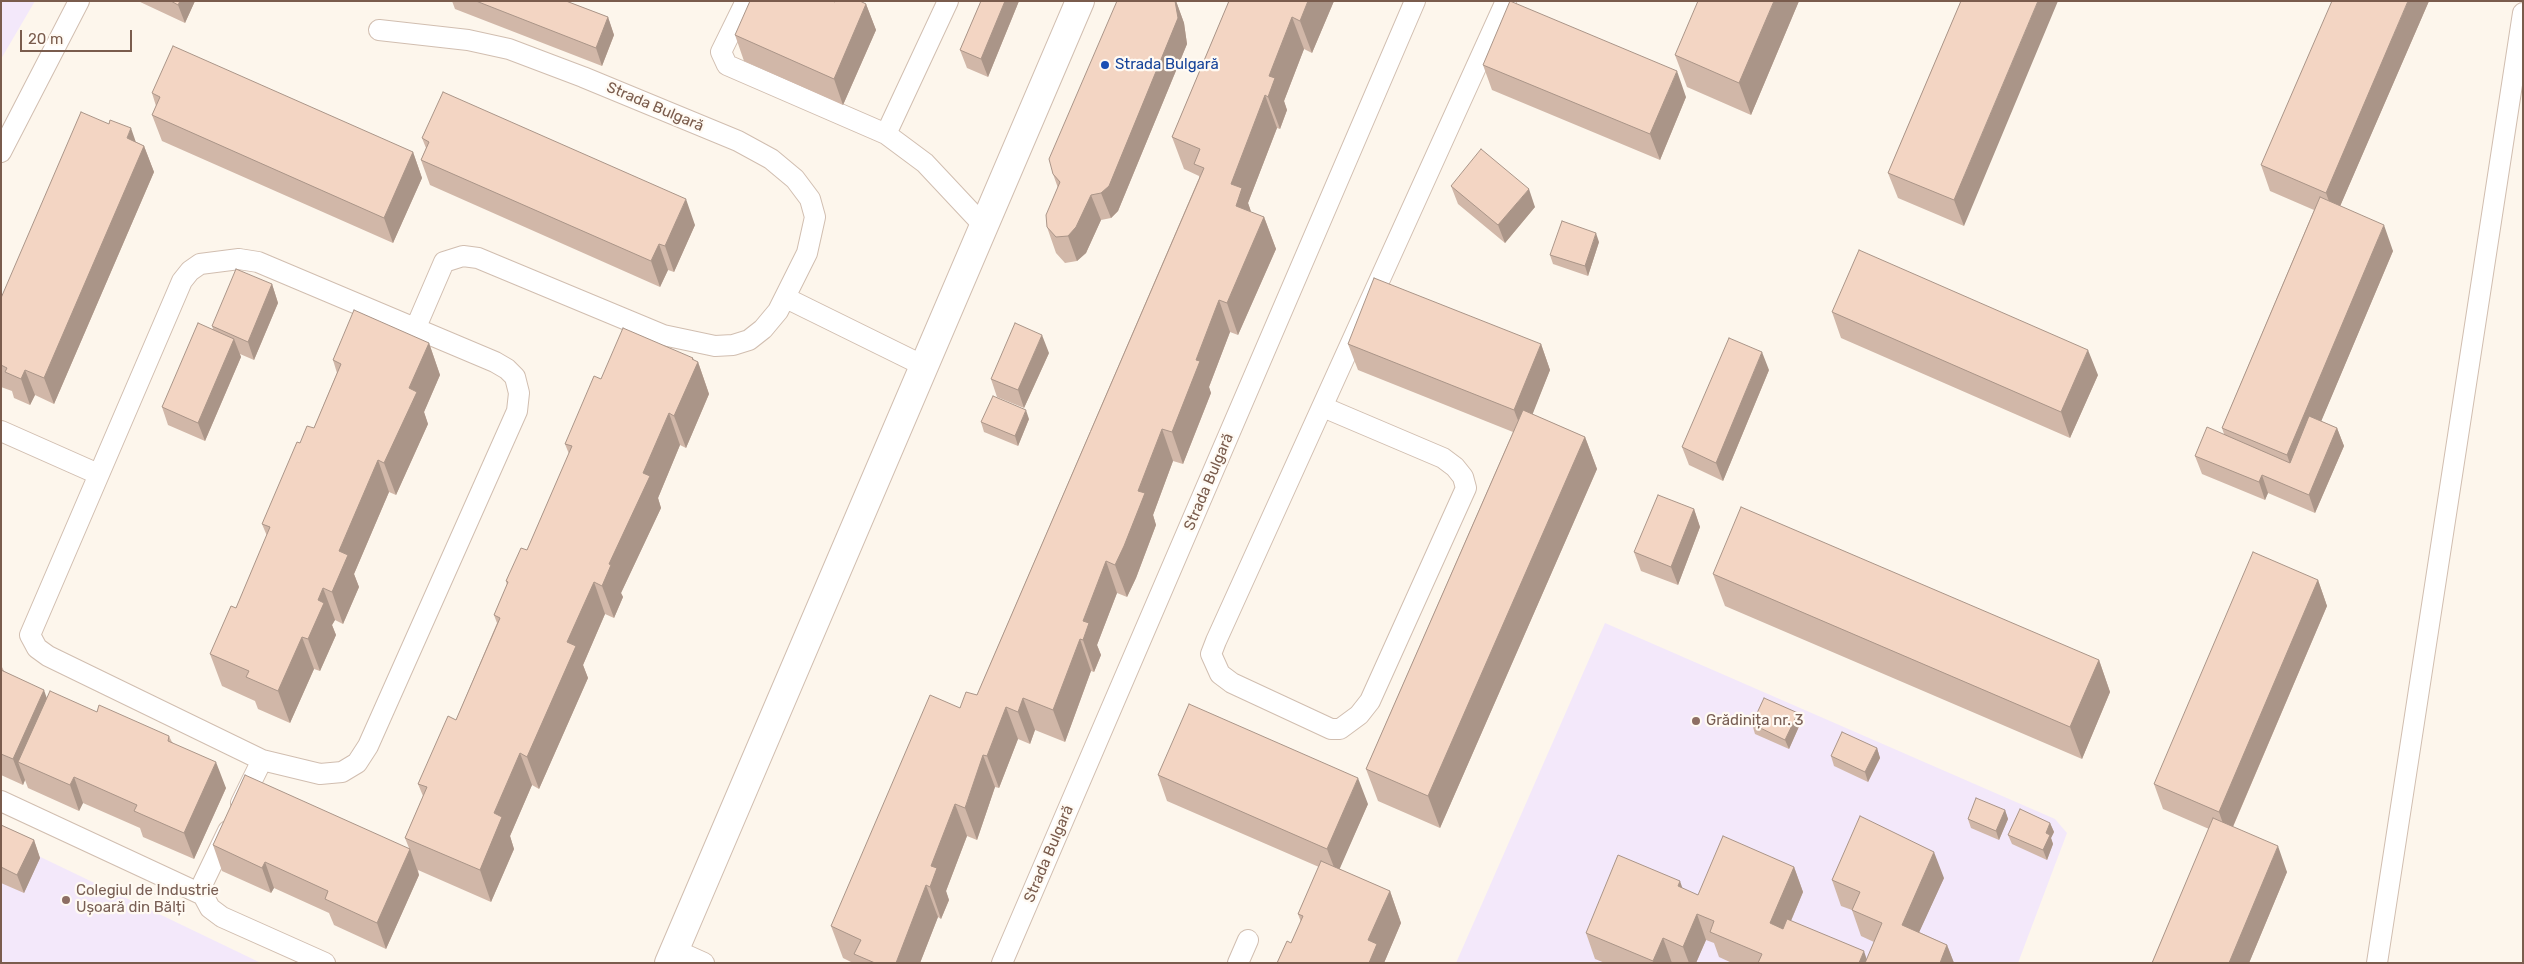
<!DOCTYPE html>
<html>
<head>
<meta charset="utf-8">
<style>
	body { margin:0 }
	#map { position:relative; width:2524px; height:964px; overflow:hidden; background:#fdf6ec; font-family:Rubik,sans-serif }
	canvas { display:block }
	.frame { position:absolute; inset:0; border:2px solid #7a5c4d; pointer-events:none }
	.scale { position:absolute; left:20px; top:30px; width:112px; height:22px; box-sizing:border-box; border:2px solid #7a5c4d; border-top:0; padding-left:6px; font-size:15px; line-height:18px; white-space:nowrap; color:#7a5c4d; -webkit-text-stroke:4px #fffaf3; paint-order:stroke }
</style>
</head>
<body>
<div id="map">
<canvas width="2524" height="964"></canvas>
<div class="frame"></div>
<div class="scale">20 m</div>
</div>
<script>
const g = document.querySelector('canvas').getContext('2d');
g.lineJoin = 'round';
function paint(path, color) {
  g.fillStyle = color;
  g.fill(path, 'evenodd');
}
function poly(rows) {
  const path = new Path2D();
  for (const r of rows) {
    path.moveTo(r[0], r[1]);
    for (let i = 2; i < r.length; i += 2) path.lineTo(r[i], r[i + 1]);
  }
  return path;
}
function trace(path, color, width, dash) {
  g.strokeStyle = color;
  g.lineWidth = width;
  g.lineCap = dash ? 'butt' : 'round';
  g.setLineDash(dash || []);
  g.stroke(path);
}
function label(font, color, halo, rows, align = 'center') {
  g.font = font + ' Rubik,sans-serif';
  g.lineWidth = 4.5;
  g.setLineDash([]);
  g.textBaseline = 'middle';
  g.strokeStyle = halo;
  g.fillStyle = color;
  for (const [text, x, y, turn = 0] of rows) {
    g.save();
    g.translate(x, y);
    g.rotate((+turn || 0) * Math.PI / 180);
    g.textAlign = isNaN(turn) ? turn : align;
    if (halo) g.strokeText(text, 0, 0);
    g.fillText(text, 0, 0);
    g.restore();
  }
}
paint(poly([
	[1,1,35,1,1,59],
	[1605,623,2055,819,2067,833,2018,963,1456,963],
	[1,838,261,963,1,963]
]), '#f3e8fa');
const service = poly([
	[746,1,721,52,727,65,886,134],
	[948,1,886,134,925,163,984,226],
	[379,30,468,40,509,49,583,77,738,141,771,159,795,179,810,199,815,217,807,253,778,311,763,329,749,340,733,345,715,346,663,335,478,258,463,256,444,262,416,327],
	[1,152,79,1],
	[239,259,258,262,495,362,507,369,515,377,519,393,517,411,368,746,357,763,342,772,320,774,262,760,48,656,37,648,30,635,182,281,190,271,200,264,239,259],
	[786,298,924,366],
	[1323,407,1443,458,1455,467,1463,477,1466,488,1370,701,1359,715,1340,729,1331,729,1232,683,1220,674,1211,654,1216,641,1506,1],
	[1,431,98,474],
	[1,801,203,895],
	[241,803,262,760],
	[228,831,203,883,203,895,210,908,222,917,325,963],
	[675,950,704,963],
	[1002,963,1415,1],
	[1238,963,1248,940],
	[2377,963,2523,13]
]);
const tertiary = poly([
	[669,963,1080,1]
]);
trace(service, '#d1beb0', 22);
trace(tertiary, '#d1beb0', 30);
trace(service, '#fff', 20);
trace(tertiary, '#fff', 28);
paint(poly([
	[138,1,195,1,185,23],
	[452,1,566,1,608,17,614,35,602,66,455,9],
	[981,1,1019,1,988,77,967,68,960,50],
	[1117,1,1176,1,1184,23,1187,44,1118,211,1111,218,1101,220,1086,253,1077,261,1065,263,1056,253,1047,227,1058,188,1053,174],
	[1229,1,1334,1,1312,53,1304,49,1284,101,1287,110,1280,129,1277,128,1248,203,1251,212,1264,217,1276,249,1238,335,1230,332,1209,387,1211,393,1183,464,1173,461,1153,515,1156,525,1136,578,1127,597,1117,593,1097,645,1101,655,1094,672,1091,671,1065,742,1035,730,1030,744,1018,739,999,788,995,787,977,840,967,836,946,891,949,900,941,919,938,917,920,963,853,963,843,958,831,926,960,708,977,695,1199,178,1199,176,1184,169,1172,137],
	[1799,1,1751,115,1687,87,1675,55],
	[1961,1,1964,226,1898,198,1888,173],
	[2429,1,2340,206,2393,251,2321,421,2337,428,2344,446,2315,513,2268,493,2265,500,2202,474,2195,456,2224,434,2222,428,2314,210,2270,191,2261,165],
	[835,2,866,4,876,30,843,105,744,61,735,35],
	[1483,65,1686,97,1660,160,1492,90],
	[152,93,413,152,422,178,393,243,162,141,152,115,156,106],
	[422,138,695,225,674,272,668,270,660,287,430,185,421,160,426,148],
	[136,142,144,146,154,172,54,404,35,395,30,405,14,398,12,391,1,387,1,298],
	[1451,186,1535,207,1505,243,1458,204],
	[1599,242,1588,276,1553,264,1550,255],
	[272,284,278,303,254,360,240,354,241,357,205,441,168,425,162,407,213,329,212,326],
	[1832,312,2098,375,2070,438,1841,338],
	[429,343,440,375,424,412,428,424,396,495,389,492,354,574,359,587,343,624,335,620,332,625,336,635,320,671,314,669,290,723,258,709,255,701,222,686,210,654,236,608,267,536,262,524,300,443,314,428,337,373,333,360],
	[1348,344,1541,344,1550,370,1532,414,1585,437,1597,469,1440,828,1378,801,1366,769,1513,432,1358,370],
	[1049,353,1024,408,997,397,991,379],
	[694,360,698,362,709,394,686,448,680,445,658,498,661,508,621,593,623,597,614,618,605,614,583,665,588,678,539,789,532,785,510,836,514,849,491,902,418,870,419,875,386,949,334,925,329,913,274,888,271,893,222,871,213,845,409,848,405,838,423,796,418,784,456,720,497,623,494,615,507,585,506,581,527,550,569,454,565,444,601,379],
	[1769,370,1723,481,1689,465,1682,447],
	[1029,419,1018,446,984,432,981,422],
	[1694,509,1700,527,1678,585,1641,571,1634,552],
	[1713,574,2099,660,2110,692,2082,759,1725,606],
	[2318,580,2327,606,2233,827,2287,872,2249,963,2152,963,2209,829,2163,809,2154,784],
	[1,665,4,671,47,698,97,712,169,736,172,742,226,788,194,859,143,837,140,828,83,803,79,811,28,788,25,780,23,785,1,775],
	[1798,713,1801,722,1789,749,1755,734,1752,724],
	[1877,748,1880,758,1868,782,1834,766,1831,756],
	[1158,775,1368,804,1339,869,1390,891,1401,923,1384,963,1277,963,1291,943,1301,922,1298,914,1319,867,1167,801],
	[2005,810,2008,819,1999,840,1971,828,1968,819],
	[2050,823,2054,832,2051,838,2053,844,2047,860,2012,844,2008,835],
	[1,825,34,840,40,858,24,893,1,883],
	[1794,867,1803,892,1791,921,1867,960,1874,942,1861,936,1852,910,1841,906,1832,880,1944,878,1919,932,1947,945,1954,963,1732,963,1719,957,1714,943,1706,940,1696,963,1605,963,1595,959,1586,933,1683,889,1698,895]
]), '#d1b7a8');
paint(poly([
	[180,1,195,1,185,23,178,5],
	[1005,1,1019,1,988,77,981,59],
	[1175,1,1176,1,1184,23,1187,44,1118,211,1111,218,1101,193],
	[1308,1,1334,1,1312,53,1300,21],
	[1774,1,1799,1,1751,115,1739,83],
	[2038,1,2058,1,1964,226,1954,200],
	[2408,1,2429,1,2335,218,2326,193],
	[866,4,876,30,843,105,834,79],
	[608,17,614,35,602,66,596,48],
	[1292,17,1304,49,1284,101,1287,110,1280,129,1268,97,1269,76],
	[1677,71,1686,97,1660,160,1650,134],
	[1265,95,1277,128,1248,203,1254,220,1236,206,1231,184],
	[131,128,140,154,127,138],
	[144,146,154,172,54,404,44,378],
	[413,152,422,178,393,243,384,218],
	[1529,189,1535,207,1505,243,1498,225],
	[1091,195,1101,220,1086,253,1077,261,1068,236],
	[686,199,695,225,674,272,665,246],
	[1264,217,1276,249,1238,335,1227,303],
	[2384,225,2393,251,2296,481,2287,455],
	[1596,233,1599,242,1588,276,1585,266],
	[659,244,668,270,660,287,651,261],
	[272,284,278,303,254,360,248,342],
	[1219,300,1230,332,1209,387,1211,393,1183,464,1172,432,1196,360],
	[1042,335,1049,353,1024,408,1018,390],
	[234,339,241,357,205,441,198,423],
	[429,343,440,375,424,412,428,424,396,495,384,463,409,388],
	[1541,344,1550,370,1524,436,1514,410],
	[2088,350,2098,375,2070,438,2061,412],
	[1762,352,1769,370,1723,481,1716,463],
	[693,358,696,366,698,362,709,394,686,448,674,416],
	[25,370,35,395,30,405,21,379],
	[1026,410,1029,419,1018,446,1015,436],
	[669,413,680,445,658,498,661,508,621,593,623,597,614,618,602,586,609,564,643,473],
	[2337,428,2344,446,2315,513,2309,495],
	[1162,429,1173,461,1153,515,1156,525,1136,578,1127,597,1115,565,1138,491],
	[1585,437,1597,469,1440,828,1428,796],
	[378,460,389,492,354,574,359,587,343,624,332,592,339,551],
	[2262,475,2268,493,2265,500,2259,482],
	[1694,509,1700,527,1678,585,1671,567],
	[1106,561,1117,593,1097,645,1101,655,1094,672,1083,640,1083,621],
	[2318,580,2327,606,2228,838,2219,812],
	[594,582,605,614,583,665,588,678,539,789,527,757,567,642],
	[323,588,335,620,332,625,336,635,320,671,308,639,318,600],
	[302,637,314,669,290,723,278,691],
	[1080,639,1091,671,1065,742,1053,710],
	[2099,660,2110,692,2082,759,2070,727],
	[44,690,53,716,18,762,25,780,23,785,13,759],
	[1023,698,1035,730,1030,744,1018,712],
	[1006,707,1018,739,999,788,987,756],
	[1798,713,1801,722,1789,749,1785,740],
	[1877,748,1880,758,1868,782,1865,772],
	[520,753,532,785,510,836,514,849,491,902,480,870,494,813],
	[983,755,995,787,977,840,965,808],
	[216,762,226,788,194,859,184,833],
	[74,777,83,803,79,811,70,785],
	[1358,778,1368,804,1337,875,1327,849],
	[955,804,967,836,946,891,949,900,941,919,930,887,931,866],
	[2005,810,2008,819,1999,840,1996,831],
	[2050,823,2054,832,2051,838,2053,844,2047,860,2043,850,2046,833],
	[34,840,40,858,24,893,17,875],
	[2278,846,2287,872,2249,963,2229,963],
	[410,849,419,875,386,949,377,923],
	[1934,852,1944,878,1911,950,1902,925],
	[265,862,274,888,271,893,262,868],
	[1794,867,1803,892,1779,949,1770,923],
	[1680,881,1689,907,1678,886],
	[926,885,938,917,920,963,896,963],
	[1390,891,1401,923,1384,963,1369,963,1368,940],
	[1697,914,1706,940,1696,963,1689,963,1683,947],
	[1663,938,1672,963,1653,963,1653,961],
	[1947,945,1954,963,1940,963],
	[1864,951,1868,963,1859,963]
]), '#aa9588');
const building = poly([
	[171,1,180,1,178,5,171,1],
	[476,1,566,1,608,17,596,48,476,1],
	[750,1,833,1,835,2,836,1,860,1,866,4,834,79,735,35,750,1],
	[981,1,1005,1,981,59,960,50,981,1],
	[1117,1,1175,1,1178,18,1109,186,1101,193,1091,195,1076,227,1068,236,1056,237,1047,227,1046,215,1060,182,1053,174,1049,159,1117,1],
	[1229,1,1308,1,1300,21,1292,17,1269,76,1275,78,1268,97,1265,95,1231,184,1242,188,1236,206,1264,217,1227,303,1219,300,1196,360,1200,361,1172,432,1162,429,1138,491,1145,493,1124,546,1115,565,1106,561,1083,621,1089,623,1083,640,1080,639,1053,710,1023,698,1018,712,1006,707,987,756,983,755,965,808,955,804,931,866,937,868,930,887,926,885,896,963,875,963,854,954,861,940,831,926,930,695,960,708,966,692,977,695,1204,168,1194,164,1200,149,1172,137,1229,1],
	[1510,1,1677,71,1650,134,1483,65,1510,1],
	[1698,1,1774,1,1739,83,1675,55,1698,1],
	[1961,1,2038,1,1954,200,1888,173,1961,1],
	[2332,1,2408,1,2326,193,2261,165,2332,1],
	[173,46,413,152,384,218,152,115,160,97,152,93,173,46],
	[443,92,686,199,665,246,659,244,651,261,421,160,429,142,422,138,443,92],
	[81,112,109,124,110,120,131,128,127,138,144,146,44,378,25,370,21,379,5,372,7,368,1,365,1,298,81,112],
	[1481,149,1529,189,1498,225,1451,186,1481,149],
	[2320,197,2384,225,2287,455,2222,428,2320,197],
	[1562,221,1596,233,1585,266,1550,255,1562,221],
	[1859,250,2088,350,2061,412,1832,312,1859,250],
	[236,269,272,284,248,342,212,326,236,269],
	[1374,278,1541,344,1514,410,1348,344,1374,278],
	[354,310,429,343,409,388,417,392,384,463,378,460,339,551,348,555,332,592,323,588,318,600,324,603,308,639,302,637,278,691,246,677,249,671,210,654,231,606,236,608,270,527,262,524,297,442,300,443,307,426,314,428,341,364,333,360,354,310],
	[198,323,234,339,198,423,162,407,198,323],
	[1015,323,1042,335,1018,390,991,379,1015,323],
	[623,328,693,358,692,359,698,362,674,416,669,413,643,473,650,476,609,564,611,565,602,586,594,582,567,642,576,646,527,757,520,753,494,813,502,817,480,870,405,838,427,787,418,784,448,716,456,720,500,618,494,615,508,582,506,581,521,548,527,550,572,446,565,444,594,376,601,379,623,328],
	[1729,338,1762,352,1716,463,1682,447,1729,338],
	[993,396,1026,410,1015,436,981,422,993,396],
	[1523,410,1585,437,1428,796,1366,769,1523,410],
	[2309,416,2337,428,2309,495,2262,475,2259,482,2195,456,2207,427,2290,463,2309,416],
	[1658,495,1694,509,1671,567,1634,552,1658,495],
	[1741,507,2099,660,2070,727,1713,574,1741,507],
	[2253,552,2318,580,2219,812,2154,784,2253,552],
	[1,670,44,690,13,759,1,754,1,670],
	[50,691,97,712,99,705,169,736,168,741,216,762,184,833,134,811,137,805,74,777,70,785,18,762,50,691],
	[1764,698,1798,713,1785,740,1752,724,1764,698],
	[1189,704,1358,778,1327,849,1158,775,1189,704],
	[1842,732,1877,748,1865,772,1831,756,1842,732],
	[245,775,410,849,377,923,325,899,328,891,265,862,262,868,213,845,245,775],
	[1976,798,2005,810,1996,831,1968,819,1976,798],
	[2020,809,2050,823,2046,833,2050,835,2043,850,2008,835,2020,809],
	[1860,816,1934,852,1902,925,1947,945,1940,963,1865,963,1882,923,1852,910,1860,892,1832,880,1860,816],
	[2213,818,2278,846,2229,963,2152,963,2213,818],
	[1,825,34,840,17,875,1,867,1,825],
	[1723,836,1794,867,1770,923,1783,929,1787,919,1864,951,1859,963,1758,963,1762,954,1710,932,1714,921,1697,914,1683,947,1663,938,1653,961,1586,933,1618,855,1680,881,1678,886,1698,895,1723,836],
	[1321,861,1390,891,1368,940,1377,944,1369,963,1277,963,1287,941,1291,943,1303,916,1298,914,1321,861]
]);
paint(building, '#f3d5c3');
trace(building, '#aa9588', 1);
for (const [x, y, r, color] of [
	[1105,65,5,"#1a4fb4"],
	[1696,721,5,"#8d6e63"],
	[66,900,5,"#8d6e63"]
]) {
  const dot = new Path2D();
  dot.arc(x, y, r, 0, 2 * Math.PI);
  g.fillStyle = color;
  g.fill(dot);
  trace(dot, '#fffaf3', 2);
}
label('15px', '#164399', '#fffaf3', [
	["Strada Bulgară",1115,65]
], 'left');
label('15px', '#7a5c4d', '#fffaf3', [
	["Strada Bulgară",655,107,23],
	["Strada Bulgară",1209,482,-67],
	["Strada Bulgară",1049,854,-67]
]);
label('15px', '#785e54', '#fffaf3', [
	["Grădinița nr. 3",1706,721],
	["Colegiul de Industrie",76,891],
	["Ușoară din Bălți",76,908]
], 'left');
</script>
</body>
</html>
